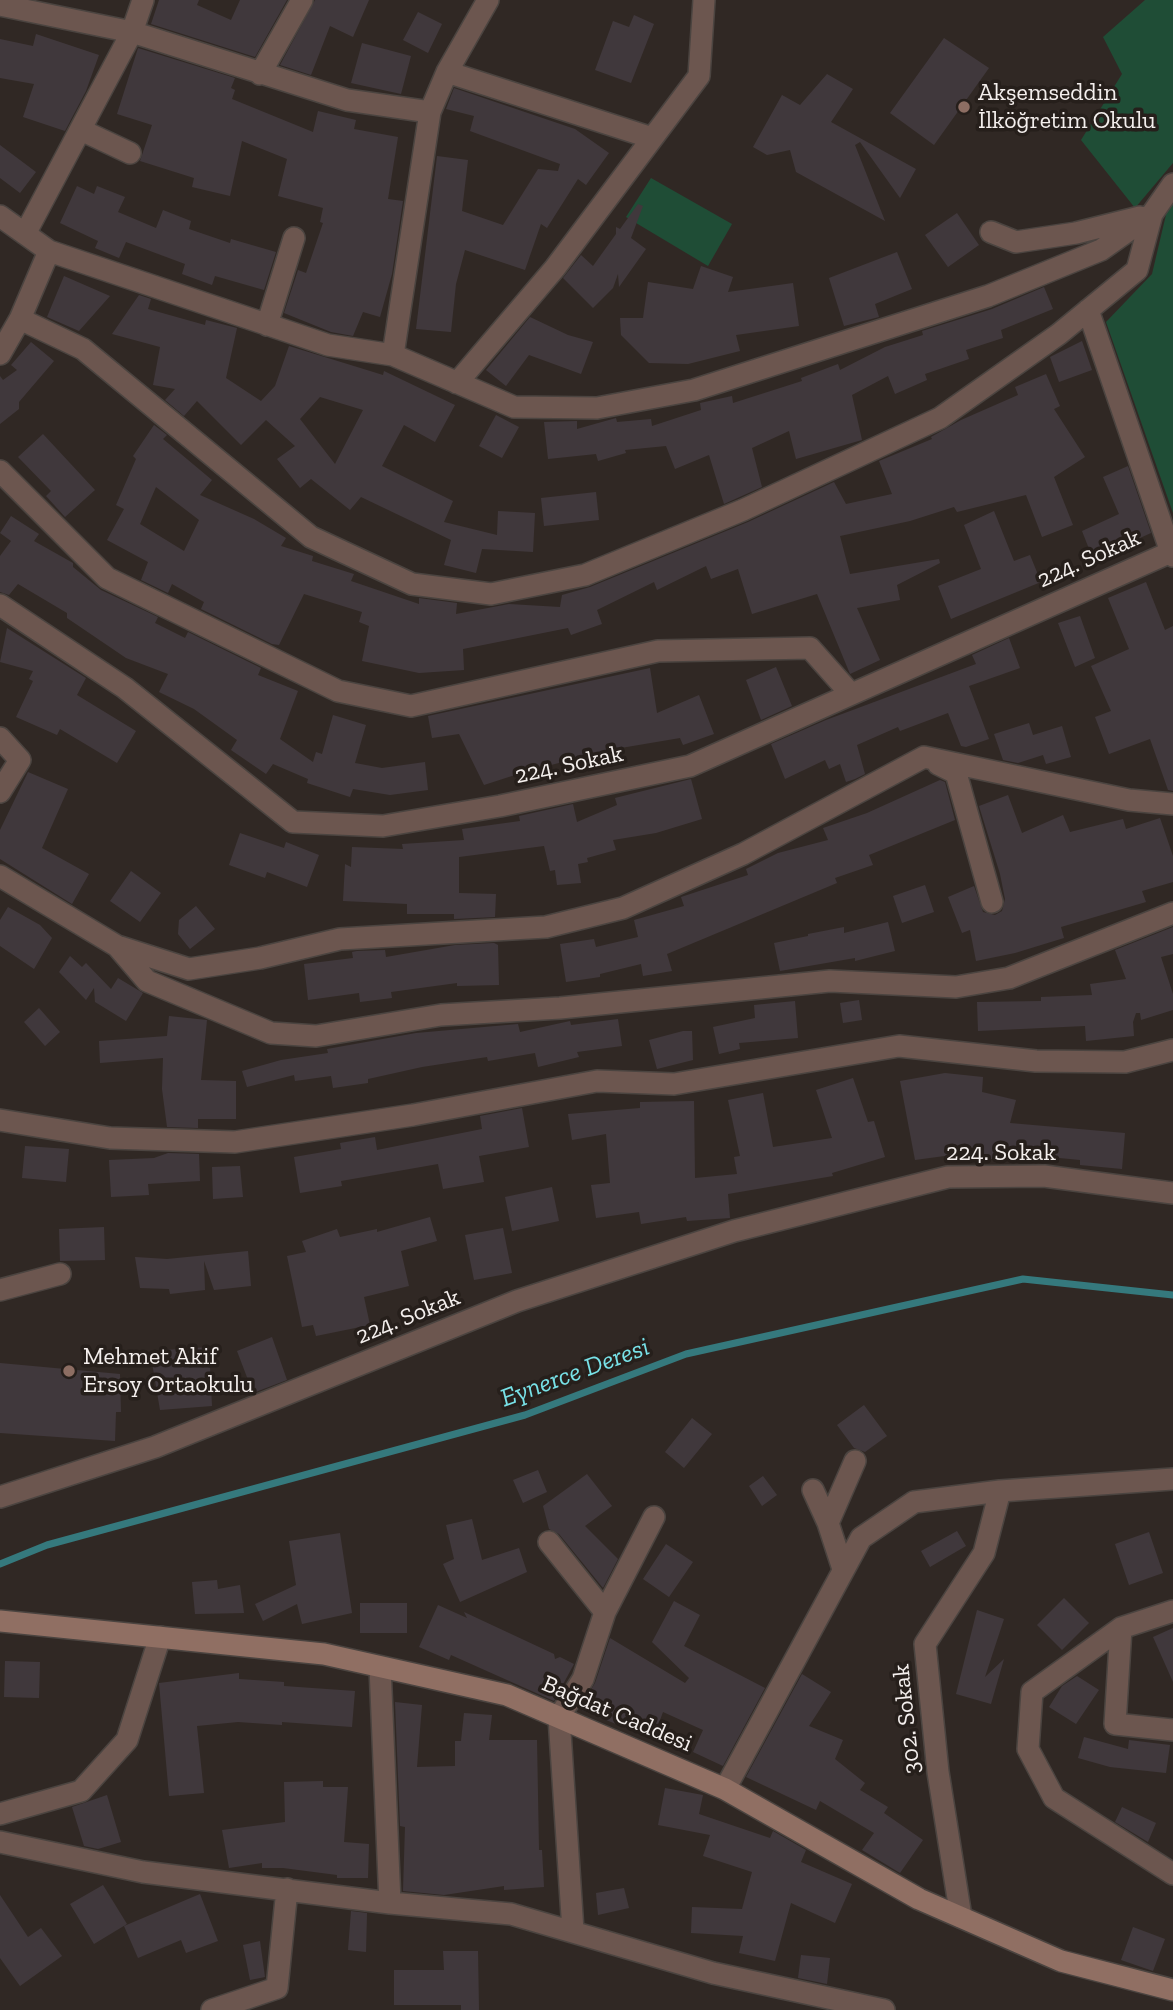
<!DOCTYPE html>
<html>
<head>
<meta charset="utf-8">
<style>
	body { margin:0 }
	canvas { display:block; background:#302824 }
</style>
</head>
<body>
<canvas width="1173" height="2010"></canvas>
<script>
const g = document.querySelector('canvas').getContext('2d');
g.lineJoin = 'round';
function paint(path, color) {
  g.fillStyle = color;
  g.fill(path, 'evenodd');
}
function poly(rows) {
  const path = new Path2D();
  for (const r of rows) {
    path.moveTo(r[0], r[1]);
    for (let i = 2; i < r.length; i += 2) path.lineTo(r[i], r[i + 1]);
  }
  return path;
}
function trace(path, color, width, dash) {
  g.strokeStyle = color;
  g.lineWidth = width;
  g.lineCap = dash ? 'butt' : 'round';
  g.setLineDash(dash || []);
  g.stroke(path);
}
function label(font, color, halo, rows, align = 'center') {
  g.font = font + ' "Zilla Slab",serif';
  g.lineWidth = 7;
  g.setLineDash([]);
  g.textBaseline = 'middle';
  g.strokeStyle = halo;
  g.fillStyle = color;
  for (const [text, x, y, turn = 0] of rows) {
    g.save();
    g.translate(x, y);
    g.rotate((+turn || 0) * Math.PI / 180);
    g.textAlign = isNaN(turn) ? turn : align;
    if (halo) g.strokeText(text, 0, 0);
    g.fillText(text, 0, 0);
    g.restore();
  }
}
paint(poly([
	[1145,0,1173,0,1173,163,1135,208,1081,140,1122,74,1103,37],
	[651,178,732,224,708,266,626,217],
	[1173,196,1173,513,1106,322,1152,274,1169,202]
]), '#1f4d36');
trace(poly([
	[0,1564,47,1545,525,1415,686,1354,1023,1279,1173,1295]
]), '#35797d', 7);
paint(poly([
	[159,0,199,0,197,5,231,20,240,0,287,0,255,57,151,24],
	[315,0,369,0,353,37,330,26,311,75,280,65],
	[418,12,442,24,428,53,403,40],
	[634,15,654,24,631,83,595,70,613,21,629,27],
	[36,34,99,55,86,91,65,131,23,117,34,84,0,78,0,39,33,46],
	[944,38,989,68,934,145,890,113],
	[362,43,411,56,401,94,351,83],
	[138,48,235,78,231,88,235,90,232,99,313,132,318,111,356,120,354,129,398,137,388,199,403,201,392,274,380,317,363,312,353,336,331,332,284,313,298,270,306,273,323,223,320,222,323,208,278,196,287,159,242,141,230,196,192,187,194,178,140,161,152,125,117,114],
	[827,74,853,89,831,122,916,169,900,198,860,142,855,145,885,221,796,172,790,150,767,155,753,147,782,95,800,105],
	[454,88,575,129,609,153,586,185,578,179,547,228,541,224,525,270,465,250,456,284,451,332,416,329,437,156,468,160,462,211,503,225,538,169,558,171,560,164,470,131,474,116,446,109],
	[0,145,36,172,20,193,0,178],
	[77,186,94,194,97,186,125,197,118,212,156,228,163,210,191,221,189,229,230,243,231,239,276,252,264,290,215,276,212,285,182,274,185,264,126,242,119,258,95,248,98,241,60,223],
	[638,204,643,206,631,238,646,249,619,287,618,274,613,288,593,308,563,278,581,255,593,266,616,234,616,227,620,229],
	[957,213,979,245,948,267,925,235],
	[897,252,912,289,875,304,879,317,844,326,829,278],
	[701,266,733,277,728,292,793,283,799,326,736,335,740,351,688,364,649,363,621,335,620,318,643,318,648,282,693,289],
	[64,276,110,296,79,331,47,317],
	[1044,287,1053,309,1001,330,1003,338,966,350,969,359,925,374,927,380,895,394,888,376,852,395,862,440,796,459,789,431,752,448,762,487,724,504,709,455,675,469,666,446,625,450,626,453,598,461,596,454,548,459,544,422,577,421,577,429,616,418,617,422,651,419,652,426,701,410,700,403,732,396,733,403,802,381,801,378,838,364,840,370,885,347,923,335,922,331,992,309],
	[139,295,151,299,148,309,205,325,206,320,237,328,226,378,261,401,275,386,289,346,383,375,384,371,455,405,435,442,404,425,382,466,453,501,444,522,497,535,498,511,535,513,533,552,482,549,476,573,444,565,451,540,361,497,350,510,311,479,300,488,277,459,295,446,266,420,241,445,197,401,184,416,165,400,175,389,153,385,160,347,112,334],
	[320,397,363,410,335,464,300,419],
	[530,317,568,335,593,342,581,374,529,355,506,386,486,370],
	[1082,341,1092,370,1059,382,1050,357],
	[31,342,54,361,19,402,19,409,0,424,0,376,3,380,17,370,11,365],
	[1046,374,1060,406,1054,409,1085,457,1054,477,1073,525,1042,537,1026,495,957,512,954,507,910,521,840,536,850,574,939,559,940,563,897,585,900,600,857,608,880,660,850,674,817,594,752,614,738,569,711,579,706,566,657,590,654,582,597,610,602,624,571,635,568,628,463,649,464,670,419,673,362,661,369,626,359,622,362,612,304,594,279,645,272,644,201,609,204,602,172,584,168,593,141,580,148,562,107,540,124,509,116,505,136,459,133,456,154,425,167,435,163,439,212,480,200,495,254,519,286,538,281,546,313,556,312,561,354,574,351,581,419,604,419,598,457,603,456,614,509,604,560,607,562,595,590,587,748,522,834,482,846,504,892,494,879,461,932,439,931,437,961,420,1018,395,1015,387],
	[156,487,199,520,184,551,140,524],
	[496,415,519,427,502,458,479,446],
	[43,434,95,490,65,517,46,496,51,491,18,457],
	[1128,466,1151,533,1093,559,1082,531,1119,514,1103,477],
	[596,492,599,520,544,526,541,498],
	[994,511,1014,561,1030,555,1041,582,951,619,938,586,981,569,964,525],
	[11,516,39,534,34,541,73,563,73,567,101,590,158,617,155,623,185,638,188,632,261,668,258,675,298,691,280,739,313,762,316,752,322,754,333,715,366,725,355,763,382,768,425,762,428,790,390,795,353,789,350,797,307,783,308,779,273,764,266,774,231,750,237,740,194,709,159,692,168,674,126,658,67,618,67,613,18,584,9,595,0,592,0,556,11,541,0,533],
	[1146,582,1165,630,1173,626,1173,791,1168,790,1150,739,1109,754,1095,717,1111,711,1091,666,1129,649,1108,598],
	[1080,616,1095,658,1075,667,1058,623],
	[7,628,86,678,77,695,136,731,117,763,60,729,57,735,16,717,33,681,29,679,33,671,0,662],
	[1009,638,1020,668,969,686,989,739,966,747,961,746,948,713,900,731,898,727,857,745,865,774,855,779,846,782,840,764,829,769,825,760,785,779,771,744,826,720,976,664,972,655],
	[776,667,792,706,761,720,746,680],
	[650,668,657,713,699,695,714,734,683,745,680,738,609,750,551,765,554,773,523,785,518,774,484,785,459,734,432,738,428,716],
	[1029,723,1033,735,1062,726,1071,757,1046,764,1043,755,1018,763,1003,760,994,734],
	[28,772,68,789,42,848,89,874,72,904,0,859,0,830],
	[691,779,702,819,656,833,613,840,616,850,587,858,588,862,578,864,581,883,557,885,555,870,550,871,544,846,459,857,459,893,496,894,495,917,454,919,454,914,407,914,407,904,343,901,345,864,351,867,352,847,403,849,402,844,464,840,462,829,520,821,519,816,573,804,577,822,617,805,615,798],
	[940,780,945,782,955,820,869,855,873,865,835,878,837,883,667,954,672,971,643,976,641,964,600,974,600,977,566,982,560,944,594,939,596,947,638,937,634,920,684,906,681,897,748,875,746,869,778,853,828,840,823,828,867,813],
	[1008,795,1022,833,1063,815,1070,832,1123,819,1126,829,1160,818,1173,856,1173,882,1142,891,1146,902,1061,927,1064,938,1015,953,976,961,970,930,962,933,948,897,974,886,983,912,995,915,1002,911,1005,899,1000,874,979,806],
	[240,833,284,848,286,842,319,855,307,887,267,872,265,878,229,865],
	[131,871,161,893,140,922,110,901],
	[925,885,934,912,902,923,893,896],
	[196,906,215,929,190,949,178,934,179,920],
	[8,907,40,925,52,938,34,969,0,946,0,920],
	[888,922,895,951,855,961,855,958,780,971,774,943,808,936,808,934,844,927,844,933],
	[1173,927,1173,954,1161,957,1173,994,1173,1010,1141,1020,1140,1013,1136,1013,1133,1022,1134,1036,1086,1041,1085,1026,978,1031,977,1002,1041,1001,1041,997,1092,995,1090,984,1126,979,1115,950],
	[494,943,498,945,499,985,457,986,457,983,391,992,392,998,360,1002,359,993,308,1000,304,964,353,958,352,952,357,951,385,950,386,957,455,945],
	[70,956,82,967,86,963,111,989,118,978,143,993,126,1021,95,1002,94,988,86,1000,59,972],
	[859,1000,862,1020,843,1023,840,1003],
	[795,1001,798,1038,739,1043,740,1049,719,1054,713,1027,755,1018,754,1005],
	[39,1008,60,1032,45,1046,24,1022],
	[169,1016,207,1020,201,1080,236,1081,236,1119,198,1119,198,1128,167,1127,162,1089,163,1058,100,1063,99,1041,167,1036],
	[618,1019,622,1046,577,1052,579,1057,538,1067,535,1053,488,1061,487,1057,422,1067,368,1079,368,1083,333,1088,331,1076,295,1081,294,1075,247,1087,242,1071,281,1060,328,1053,327,1049,416,1033,518,1024,520,1032,570,1021,571,1025],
	[683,1031,692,1031,693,1060,657,1069,649,1040],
	[945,1073,983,1077,982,1092,1016,1100,1010,1123,1125,1133,1122,1169,1080,1165,1080,1160,1008,1153,1008,1160,973,1158,974,1152,915,1160,900,1081],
	[853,1078,868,1122,874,1121,885,1157,832,1173,833,1176,728,1194,730,1218,687,1221,686,1217,641,1224,639,1212,596,1218,591,1185,610,1183,606,1134,572,1140,568,1114,640,1108,640,1102,694,1101,695,1178,737,1174,734,1157,740,1156,728,1100,763,1093,773,1147,832,1138,816,1090],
	[522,1108,529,1147,479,1156,484,1182,443,1189,438,1164,341,1181,342,1186,300,1193,294,1157,341,1149,340,1143,375,1137,377,1150,482,1129,480,1116],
	[25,1146,69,1149,66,1182,22,1178],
	[168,1153,199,1154,200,1181,148,1184,149,1195,111,1197,109,1160,154,1158],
	[240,1166,243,1197,213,1199,212,1167],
	[552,1187,559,1221,512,1231,505,1197],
	[430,1217,437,1241,401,1251,409,1286,364,1297,370,1325,316,1336,313,1325,302,1327,287,1256,306,1252,302,1241,337,1229,340,1237,377,1229,377,1232],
	[104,1227,105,1260,60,1261,59,1229],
	[503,1228,512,1273,474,1280,465,1235],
	[248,1251,251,1286,214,1290,204,1261,205,1290,170,1294,169,1289,140,1288,135,1257,167,1259],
	[272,1337,287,1380,253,1393,237,1351],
	[209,1347,212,1406,160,1410,150,1351],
	[0,1363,120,1374,121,1412,116,1412,115,1441,0,1433],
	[864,1405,887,1436,865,1452,854,1448,837,1425],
	[692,1418,712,1434,684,1468,665,1452],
	[538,1470,547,1492,523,1503,513,1480],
	[587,1474,612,1506,585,1526,618,1559,603,1588,559,1534,549,1529,543,1506],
	[763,1476,777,1495,762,1506,749,1486],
	[472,1519,482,1560,519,1548,527,1572,460,1602,443,1564,454,1559,446,1525],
	[957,1531,966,1546,930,1567,921,1551],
	[1149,1532,1163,1573,1129,1585,1115,1544],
	[340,1533,352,1613,302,1624,297,1604,263,1621,255,1604,296,1585,289,1541],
	[666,1544,693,1562,669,1597,643,1579],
	[217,1580,218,1589,240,1585,244,1613,195,1614,192,1582],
	[1064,1598,1089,1623,1062,1650,1037,1625],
	[674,1601,700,1615,684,1646,765,1688,723,1766,693,1752,703,1730,663,1712,653,1739,579,1709,595,1683,610,1638,685,1683,689,1678,652,1642],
	[360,1603,407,1603,407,1633,360,1633],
	[438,1605,467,1618,464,1612,554,1654,555,1659,560,1657,574,1664,554,1701,451,1655,449,1660,419,1647],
	[977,1610,1004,1619,985,1677,1004,1659,991,1704,956,1694],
	[1173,1628,1173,1682,1153,1637],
	[5,1661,40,1662,39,1698,4,1697],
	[239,1673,239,1679,284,1682,284,1686,355,1691,352,1727,282,1722,282,1725,238,1722,197,1726,204,1793,169,1796,159,1683],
	[802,1674,831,1692,809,1726,843,1740,835,1759,865,1783,860,1790,888,1807,884,1813,923,1840,900,1873,862,1850,874,1833,820,1801,816,1810,746,1777],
	[1077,1676,1099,1690,1076,1724,1049,1707,1062,1686],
	[395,1702,422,1705,417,1767,455,1766,455,1741,461,1741,464,1713,492,1715,489,1740,537,1740,539,1850,542,1850,544,1887,504,1890,504,1886,444,1895,403,1891,405,1827,400,1826],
	[1084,1737,1128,1749,1129,1740,1170,1745,1166,1773,1110,1767,1078,1758],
	[323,1781,323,1787,348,1787,344,1842,369,1844,368,1878,337,1878,337,1875,283,1868,262,1868,262,1863,229,1868,222,1830,285,1822,284,1782],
	[665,1788,703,1795,699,1814,770,1838,773,1831,806,1850,801,1862,852,1884,835,1923,791,1903,775,1961,739,1953,743,1936,691,1933,692,1907,742,1909,752,1872,703,1856,710,1835,658,1825],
	[107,1795,121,1842,98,1849,84,1846,72,1807],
	[1122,1807,1156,1823,1148,1842,1115,1822],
	[103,1885,127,1924,94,1944,70,1904],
	[624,1888,629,1908,598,1915,596,1893],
	[200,1894,218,1941,186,1953,181,1940,138,1958,124,1926],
	[0,1895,28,1937,41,1928,62,1956,20,1986,0,1958],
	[351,1911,367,1913,366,1952,348,1950],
	[1133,1927,1165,1939,1153,1971,1121,1960],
	[260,1941,265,1977,250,1980,243,1945],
	[443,1951,478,1951,479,2010,461,2010,461,2005,394,2005,394,1970,444,1970],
	[801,1955,830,1958,827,1984,798,1978]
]), '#40383c');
const minor = poly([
	[0,5,132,32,347,100,430,112],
	[447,72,652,138],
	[260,74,302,0],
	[81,130,130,153],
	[0,216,49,251,328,345,393,355,514,407,597,408,694,390,988,296,1101,250,1152,214],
	[991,232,1016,242,1076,233,1140,217],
	[25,234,132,32,143,0],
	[1088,310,1171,552],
	[20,319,83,349,311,537,412,584,491,594,585,575,743,510,940,418,1059,334,1137,270,1152,214,1173,184],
	[267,325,294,238],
	[0,354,20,319,49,251],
	[393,355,430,112,447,72,488,0],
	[457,383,555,268,699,76,704,0],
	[0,471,107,578,338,691,411,706,658,651,810,648,850,693],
	[0,605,125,688,293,822,383,826,500,806,690,766,1171,552,1173,556],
	[0,738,20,760,0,792],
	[938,764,956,773,992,902],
	[0,876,117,946,189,969,260,958,340,939,546,927,623,908,743,854,924,757,1129,800,1173,804],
	[117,946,147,981,271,1033,316,1036,441,1015,560,1008,830,981,956,987,1009,978,1173,913],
	[0,1120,110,1138,235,1142,413,1115,597,1081,674,1084,899,1046,1036,1061,1125,1062,1173,1050],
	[0,1290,60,1274],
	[813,1490,828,1523],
	[0,1497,155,1447,517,1301,734,1231,948,1177,1044,1176,1173,1193],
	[549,1542,605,1612],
	[843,1569,828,1523,855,1461],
	[1173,1611,1121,1628,1032,1692,1028,1749,1054,1798,1173,1874],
	[1121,1628,1115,1724,1173,1730],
	[380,1667,390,1903],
	[725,1789,861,1538,914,1502,1000,1491,1173,1479],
	[0,1814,81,1791,127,1740,160,1637],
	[0,1842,143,1872,390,1903,511,1914,713,1973,884,2010],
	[961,1917,938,1772,925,1644,984,1553,1000,1491],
	[573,1931,559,1717,583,1679,605,1612,654,1517],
	[212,2010,277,1988,287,1889]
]);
const secondary = poly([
	[0,1621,324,1654,507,1695,725,1789,919,1899,1061,1961,1173,1990]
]);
trace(minor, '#4b4440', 24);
trace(secondary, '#4b4440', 24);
trace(minor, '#6c564f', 21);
trace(secondary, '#906f63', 21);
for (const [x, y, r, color] of [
	[964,107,7,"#8d6e63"],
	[69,1371,7,"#8d6e63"]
]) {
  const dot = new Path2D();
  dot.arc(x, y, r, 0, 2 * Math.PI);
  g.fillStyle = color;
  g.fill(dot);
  trace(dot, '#261f1b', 2.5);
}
label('24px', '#f4efed', '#261f1b', [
	["Akşemseddin",978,93],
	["İlköğretim Okulu",978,121],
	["Mehmet Akif",83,1357],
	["Ersoy Ortaokulu",83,1385]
], 'left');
label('24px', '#f4efed', '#261f1b', [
	["224. Sokak",1089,559,-24],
	["224. Sokak",569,765,-12],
	["224. Sokak",1001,1153],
	["224. Sokak",408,1317,-22],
	["Bağdat Caddesi",617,1714,23],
	["302. Sokak",907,1719,-96]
]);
label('italic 26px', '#78e2e8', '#261f1b', [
	["Eynerce Deresi",575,1373,-20]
]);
</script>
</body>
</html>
